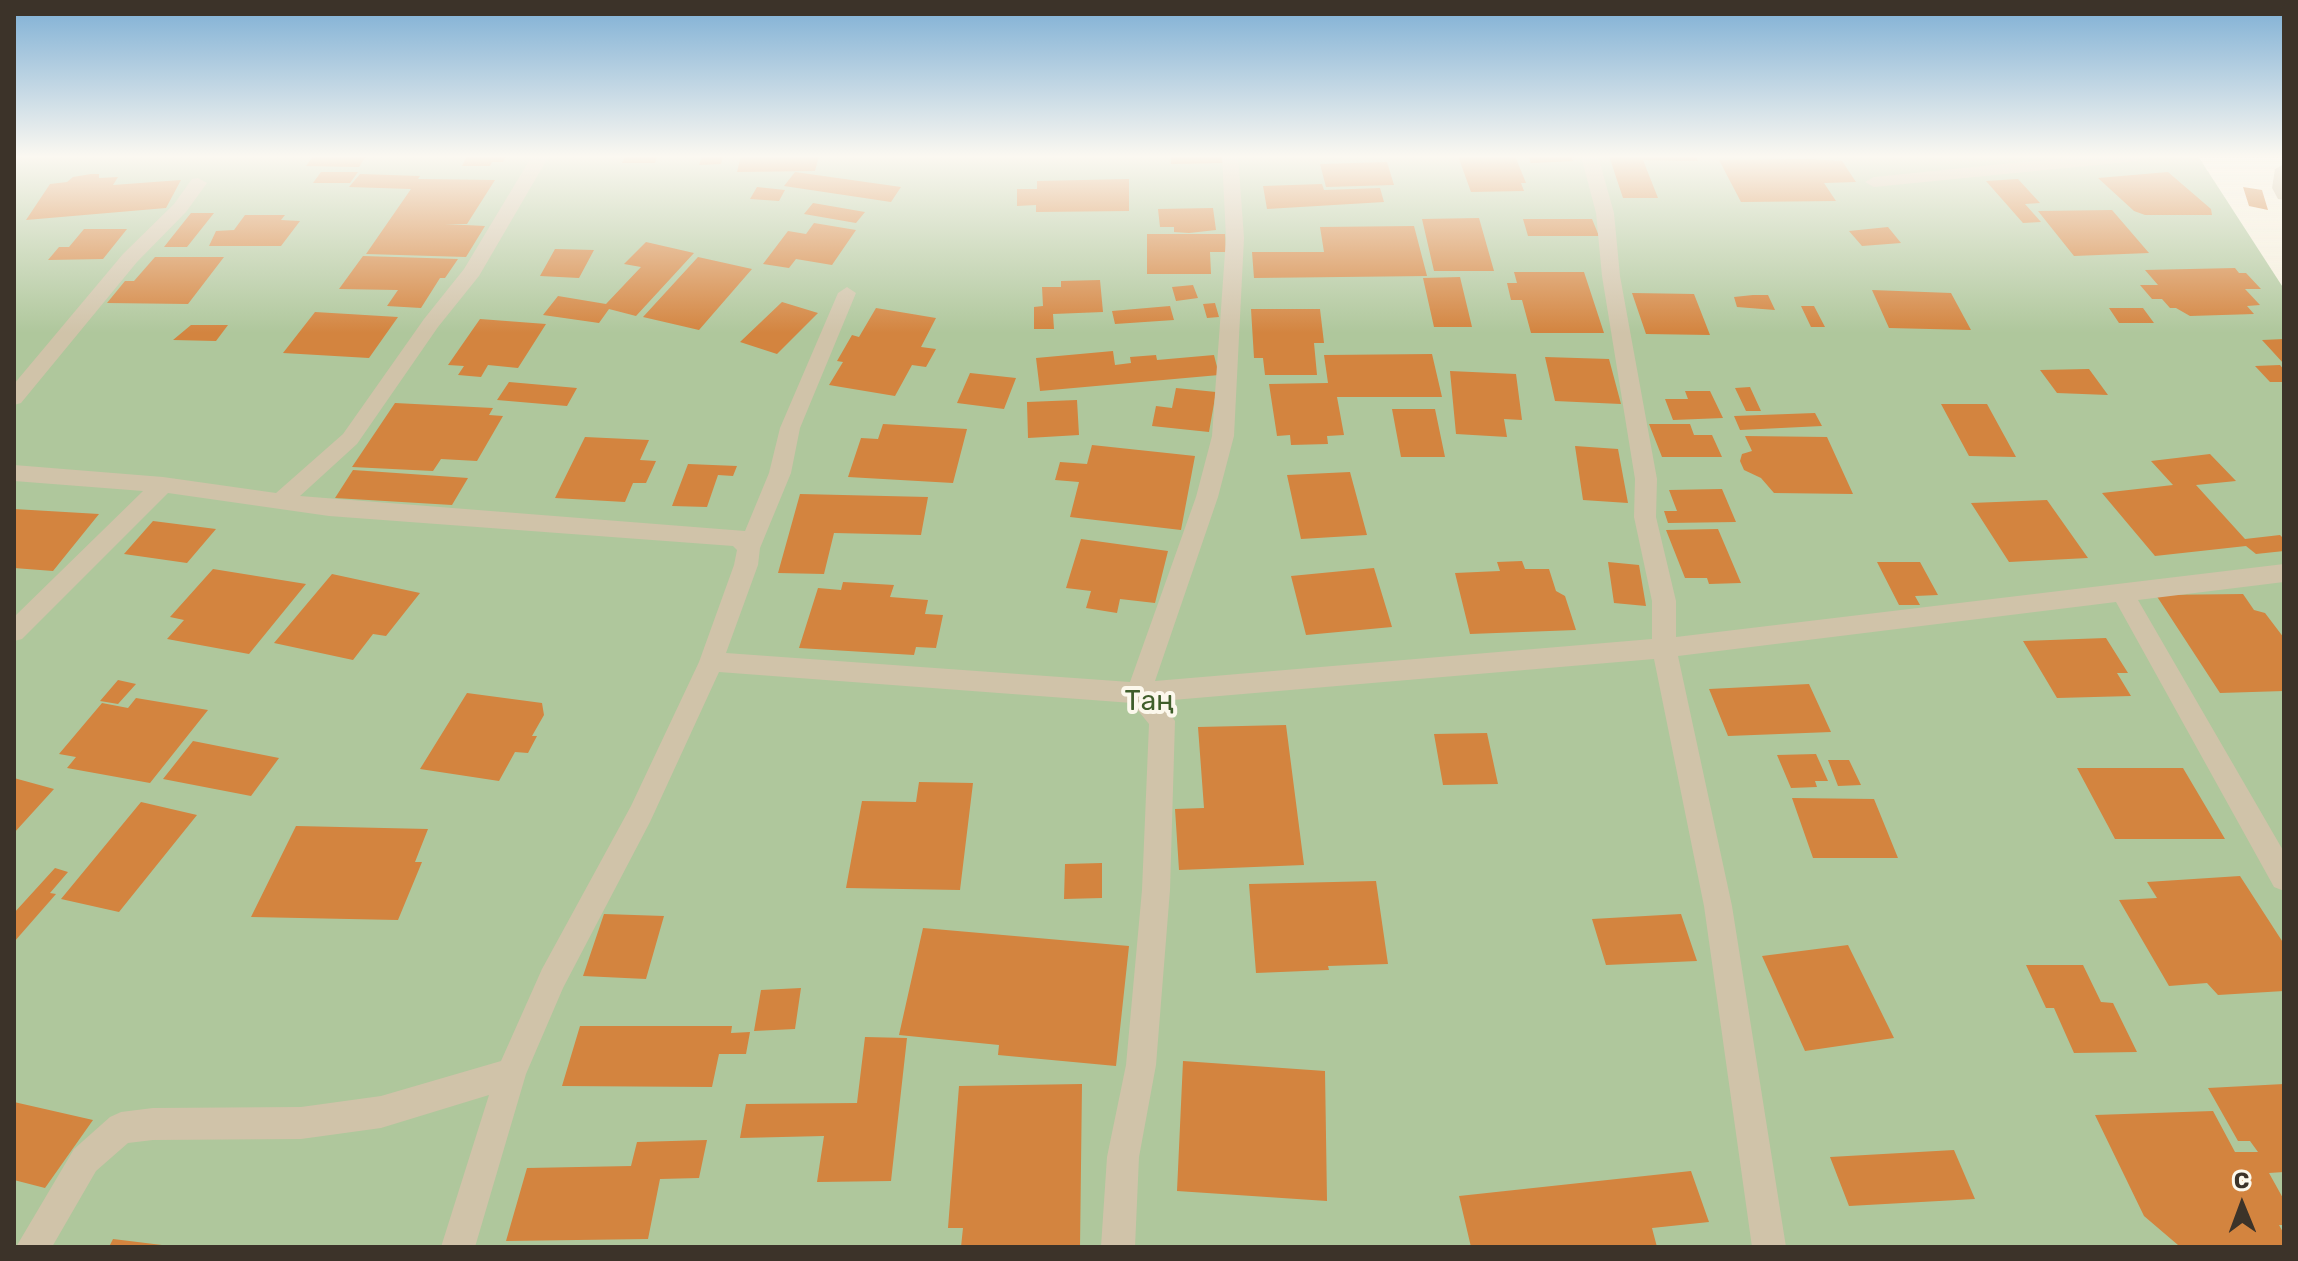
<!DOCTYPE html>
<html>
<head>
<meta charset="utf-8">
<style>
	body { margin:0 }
	#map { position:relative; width:2298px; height:1261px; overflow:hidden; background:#f6f0df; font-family:Rubik,sans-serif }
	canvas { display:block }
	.frame { position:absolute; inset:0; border:16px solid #3c3329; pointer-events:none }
	.north { position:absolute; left:2202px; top:1165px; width:80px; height:80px; -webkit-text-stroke:6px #fcf8ec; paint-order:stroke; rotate:359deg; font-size:22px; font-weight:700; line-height:32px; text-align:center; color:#3c3329 }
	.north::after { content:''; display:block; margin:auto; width:28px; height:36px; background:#3c3329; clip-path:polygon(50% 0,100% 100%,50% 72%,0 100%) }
</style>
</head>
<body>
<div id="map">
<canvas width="2298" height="1261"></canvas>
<div class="frame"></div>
<div class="north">С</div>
</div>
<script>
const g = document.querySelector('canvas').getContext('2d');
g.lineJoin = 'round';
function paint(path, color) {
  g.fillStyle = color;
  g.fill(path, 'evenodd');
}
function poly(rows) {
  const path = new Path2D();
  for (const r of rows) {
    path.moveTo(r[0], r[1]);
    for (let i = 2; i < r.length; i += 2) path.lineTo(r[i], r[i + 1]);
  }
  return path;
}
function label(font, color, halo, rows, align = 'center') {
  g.font = font + ' Rubik,sans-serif';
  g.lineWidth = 8;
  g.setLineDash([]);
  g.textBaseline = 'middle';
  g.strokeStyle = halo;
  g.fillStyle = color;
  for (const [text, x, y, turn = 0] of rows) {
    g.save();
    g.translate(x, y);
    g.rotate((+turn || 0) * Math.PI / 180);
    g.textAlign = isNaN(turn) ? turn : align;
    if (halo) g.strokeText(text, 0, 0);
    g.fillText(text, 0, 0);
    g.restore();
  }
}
paint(poly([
	[14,156,2198,156,2284,289,2284,1247,14,1247]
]), '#afc79c');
paint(poly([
	[313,156,366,156,359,167,306,166],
	[467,156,506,156,503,162,492,162,490,166,462,166],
	[625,156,657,156,655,163,622,163],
	[702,156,723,156,721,164,699,165],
	[741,156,819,156,815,171,737,172],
	[1171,156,1222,156,1223,163,1171,164],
	[1458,156,1515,156,1526,183,1521,183,1524,191,1471,192],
	[1528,156,1571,156,1573,161,1531,163],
	[1609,156,1696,156,1698,161,1643,160,1658,198,1623,198],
	[1809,159,1842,161,1856,182,1824,183,1836,201,1741,202,1719,160],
	[1387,162,1394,185,1326,187,1320,164],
	[321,172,358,172,350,183,313,183],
	[795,172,901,187,891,202,784,186],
	[2168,172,2211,209,2212,215,2145,215,2134,211,2098,178],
	[91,174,99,174,99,178,118,177,113,185,181,180,166,208,26,220,50,184,67,182,73,177],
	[360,174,420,176,418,179,495,180,467,224,445,224,485,226,466,257,366,254,411,189,349,187],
	[1129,179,1129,211,1036,212,1036,205,1017,206,1017,189,1037,189,1037,181],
	[2018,179,2040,203,2025,204,2041,222,2023,223,1986,181],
	[1322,184,1324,190,1380,188,1384,202,1267,209,1263,186],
	[757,187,785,190,779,201,750,199],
	[2243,187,2262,190,2268,210,2249,206],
	[813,203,865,212,856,223,804,214],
	[1213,208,1216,230,1189,233,1174,232,1174,227,1160,227,1158,209],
	[2112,210,2149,253,2074,256,2038,211],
	[191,213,214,213,187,247,164,247],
	[245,215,285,215,281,220,300,221,281,246,209,246,216,231,234,230],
	[1479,218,1494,271,1434,271,1422,219],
	[1523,219,1592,219,1599,236,1528,236],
	[814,223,856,230,832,265,796,259,789,268,763,264,788,231,806,234],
	[1414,226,1427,276,1254,278,1252,252,1324,252,1320,227],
	[1888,227,1901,243,1862,246,1849,231],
	[84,229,127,229,103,259,48,260,59,247,69,247],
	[1147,234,1225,234,1226,252,1210,252,1211,274,1147,274],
	[646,242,694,253,636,316,609,309,599,323,543,315,558,296,606,304,641,267,624,264],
	[555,249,594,250,579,278,540,276],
	[363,256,458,259,445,278,440,278,421,308,387,306,398,290,339,289],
	[155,257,224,257,188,304,107,303,125,281,134,281],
	[698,257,752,269,699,330,643,317],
	[2235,268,2239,273,2246,273,2261,289,2245,289,2260,305,2247,306,2254,314,2190,316,2176,308,2170,308,2162,299,2152,299,2140,285,2158,285,2145,270],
	[1514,272,1584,272,1604,333,1531,333,1522,300,1511,300,1507,283,1517,283],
	[1460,277,1472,327,1434,327,1423,278],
	[1100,280,1103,312,1053,314,1054,329,1034,329,1034,307,1043,306,1042,287,1061,287,1061,281],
	[1193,285,1198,298,1176,301,1172,287],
	[1872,290,1951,293,1971,330,1889,328],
	[1632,293,1694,294,1710,335,1646,334],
	[1753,295,1768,295,1775,310,1737,307,1734,297],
	[782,302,818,313,777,354,740,342],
	[1215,303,1219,317,1207,318,1203,304],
	[1170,306,1174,320,1115,324,1112,311],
	[1801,306,1814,306,1825,327,1811,327],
	[876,308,936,318,921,347,936,349,926,367,912,365,895,396,829,385,843,362,837,361,852,335,859,337],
	[2109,308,2143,308,2154,323,2119,323],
	[1251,309,1320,309,1324,343,1314,343,1317,375,1265,375,1263,358,1254,358],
	[315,312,398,317,369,358,283,353],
	[480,319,546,324,518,368,488,365,481,377,458,375,464,366,448,365],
	[191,325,228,325,216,341,173,340],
	[2284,339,2284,364,2262,340],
	[1113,351,1115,365,1131,363,1130,357,1156,355,1157,360,1214,355,1219,375,1040,391,1036,358],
	[1432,354,1442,397,1337,397,1344,435,1327,436,1328,444,1291,445,1290,435,1277,436,1269,384,1328,383,1324,355],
	[1545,357,1609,359,1621,404,1555,401],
	[2280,365,2284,370,2284,382,2270,382,2255,366],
	[2089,369,2108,395,2057,393,2040,370],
	[1450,371,1516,374,1522,420,1504,419,1507,437,1456,434],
	[970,373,1016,378,1004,409,957,403],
	[509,382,577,388,567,406,497,400],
	[1750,387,1761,411,1746,411,1735,388],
	[1176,388,1216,392,1209,432,1152,426,1156,406,1172,408],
	[1685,391,1710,391,1723,418,1673,420,1665,399,1688,399],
	[1077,400,1079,435,1028,438,1027,402],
	[395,403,493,408,489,415,503,416,477,461,441,459,433,471,352,467],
	[1941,404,1987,404,2016,457,1969,456],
	[1392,409,1435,409,1445,457,1401,457],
	[1815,413,1822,426,1740,430,1734,416],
	[883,424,967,429,953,483,848,477,861,438,878,439],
	[1649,424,1690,424,1694,435,1712,435,1722,457,1662,457],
	[1745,436,1827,437,1853,494,1774,493,1761,478,1744,470,1740,461,1742,454,1752,451],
	[585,437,649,440,640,460,656,461,646,483,633,483,625,502,555,498],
	[1092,445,1195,456,1181,530,1070,517,1079,482,1055,480,1060,462,1087,464],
	[1575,446,1618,449,1628,503,1583,500],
	[2210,454,2236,481,2196,485,2245,539,2280,535,2284,539,2284,551,2256,554,2246,546,2155,556,2102,493,2173,485,2151,461],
	[688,464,737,466,733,476,718,475,707,507,672,506],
	[353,470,468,478,452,505,335,498],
	[1350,472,1367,535,1301,539,1287,475],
	[1722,489,1736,522,1668,523,1664,511,1677,511,1669,490],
	[800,494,928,497,921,535,834,533,824,574,778,573],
	[2047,500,2088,558,2009,562,1971,503],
	[14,509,99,514,53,571,14,568],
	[153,521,216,529,187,563,124,554],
	[1718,529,1741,583,1709,584,1707,578,1685,578,1666,530],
	[1081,539,1168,551,1155,603,1120,599,1117,613,1086,608,1091,591,1066,588],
	[1522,561,1525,569,1549,569,1556,591,1565,596,1576,630,1470,634,1455,573,1500,571,1497,562],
	[1608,562,1639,565,1646,606,1614,603],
	[1877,562,1920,562,1938,595,1915,596,1920,605,1899,605],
	[1374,568,1392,627,1306,635,1291,576],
	[213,569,306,584,249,654,167,639,184,620,170,617],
	[332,574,420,593,386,636,373,634,353,660,274,643],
	[843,582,894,585,890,597,928,600,925,614,943,615,936,648,916,647,914,655,799,648,818,588,841,590],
	[2243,594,2254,610,2265,613,2284,638,2284,691,2220,693,2156,595],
	[2106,638,2128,673,2117,673,2131,696,2057,698,2023,641],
	[118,680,136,684,118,704,100,701],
	[1809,684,1831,732,1728,736,1709,689],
	[467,693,542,703,544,715,532,736,537,736,528,753,515,752,499,781,420,769],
	[136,698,208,710,150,783,67,768,76,757,59,754,102,703,128,708],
	[1286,725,1304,865,1179,870,1175,809,1204,808,1198,727],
	[1487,733,1498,784,1443,785,1434,734],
	[193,741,279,758,251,796,163,779],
	[1816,754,1828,781,1815,781,1817,787,1791,788,1777,755],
	[1828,760,1849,760,1861,785,1838,786],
	[2077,768,2183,768,2225,839,2115,839],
	[14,778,54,789,14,833],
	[919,782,973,783,960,890,846,888,862,801,916,802],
	[1792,798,1874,799,1898,858,1813,858],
	[141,802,197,815,119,912,61,899],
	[296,826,428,829,415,862,422,862,398,920,251,917],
	[1102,863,1102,898,1064,899,1065,864],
	[55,868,68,872,50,893,56,894,14,942,14,913],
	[2240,876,2284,944,2284,991,2218,995,2207,983,2169,986,2119,900,2157,898,2147,882],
	[1376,881,1388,964,1328,966,1329,970,1256,973,1249,884],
	[604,914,664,916,646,979,583,976],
	[1681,914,1697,961,1606,965,1592,919],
	[923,928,1129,946,1116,1066,998,1055,999,1045,899,1035],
	[1848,945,1894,1038,1805,1051,1762,956],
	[2026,965,2083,965,2101,1002,2113,1003,2137,1052,2074,1053,2054,1008,2046,1008],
	[801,988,795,1029,754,1031,761,990],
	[580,1026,732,1026,731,1033,750,1032,746,1054,719,1054,712,1087,562,1086],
	[865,1037,907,1038,891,1181,817,1182,824,1136,740,1138,746,1104,857,1103],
	[1183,1061,1325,1071,1327,1201,1177,1191],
	[1082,1084,1080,1247,961,1247,963,1228,948,1228,959,1086],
	[2284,1084,2284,1172,2269,1173,2284,1200,2284,1225,2279,1225,2284,1234,2284,1247,2178,1245,2144,1216,2095,1115,2213,1111,2235,1152,2258,1152,2250,1141,2238,1141,2208,1088],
	[14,1102,93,1120,45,1188,14,1180],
	[707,1140,699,1178,660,1179,648,1239,506,1241,527,1168,631,1166,637,1142],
	[1954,1150,1975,1199,1849,1206,1830,1157],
	[1691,1171,1709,1222,1652,1228,1657,1247,1471,1247,1459,1196],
	[113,1239,162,1245,162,1247,109,1247]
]), '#d3843f');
paint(poly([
	[532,156,549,156,479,276,438,327,357,444,300,496,745,531,769,473,780,428,838,293,847,287,856,293,800,428,791,473,760,548,758,565,726,653,1130,682,1196,497,1212,436,1226,238,1222,156,1238,156,1244,238,1234,436,1218,497,1155,681,1652,639,1652,601,1634,517,1635,479,1602,276,1596,213,1581,156,1598,156,1614,213,1620,276,1657,479,1656,517,1676,601,1676,637,2284,564,2284,582,2138,600,2284,852,2284,891,2274,887,2116,602,1678,656,1732,906,1786,1247,1752,1247,1704,906,1654,659,1161,701,1175,721,1170,890,1156,1065,1139,1157,1135,1247,1101,1247,1107,1157,1126,1065,1142,890,1149,724,1132,703,719,672,650,822,563,988,526,1074,475,1247,441,1247,489,1095,381,1128,301,1139,153,1140,128,1143,96,1171,52,1247,16,1247,74,1149,110,1117,121,1112,153,1108,301,1107,381,1096,501,1061,542,969,631,806,699,662,734,565,737,550,733,546,329,516,168,493,22,639,14,641,14,617,143,491,14,481,14,465,163,477,276,493,343,434,424,319,464,269,532,156],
	[2082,156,2145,156,2137,161,1874,187,1865,182,1874,177,2082,156],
	[2284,164,2284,200,2278,199,2272,188,2275,169,2284,164],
	[198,178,207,183,186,212,137,262,21,403,14,405,14,384,123,254,174,204,192,179,198,178]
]), '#d0c3a9');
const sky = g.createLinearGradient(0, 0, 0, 333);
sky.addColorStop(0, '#7caed4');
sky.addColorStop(0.47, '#fbf8f1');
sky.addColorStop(1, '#fbf8f100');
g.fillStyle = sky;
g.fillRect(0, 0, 2298, 333);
label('28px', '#3f5e2a', '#fcf8ec', [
	["Таң",1149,702]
]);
</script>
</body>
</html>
